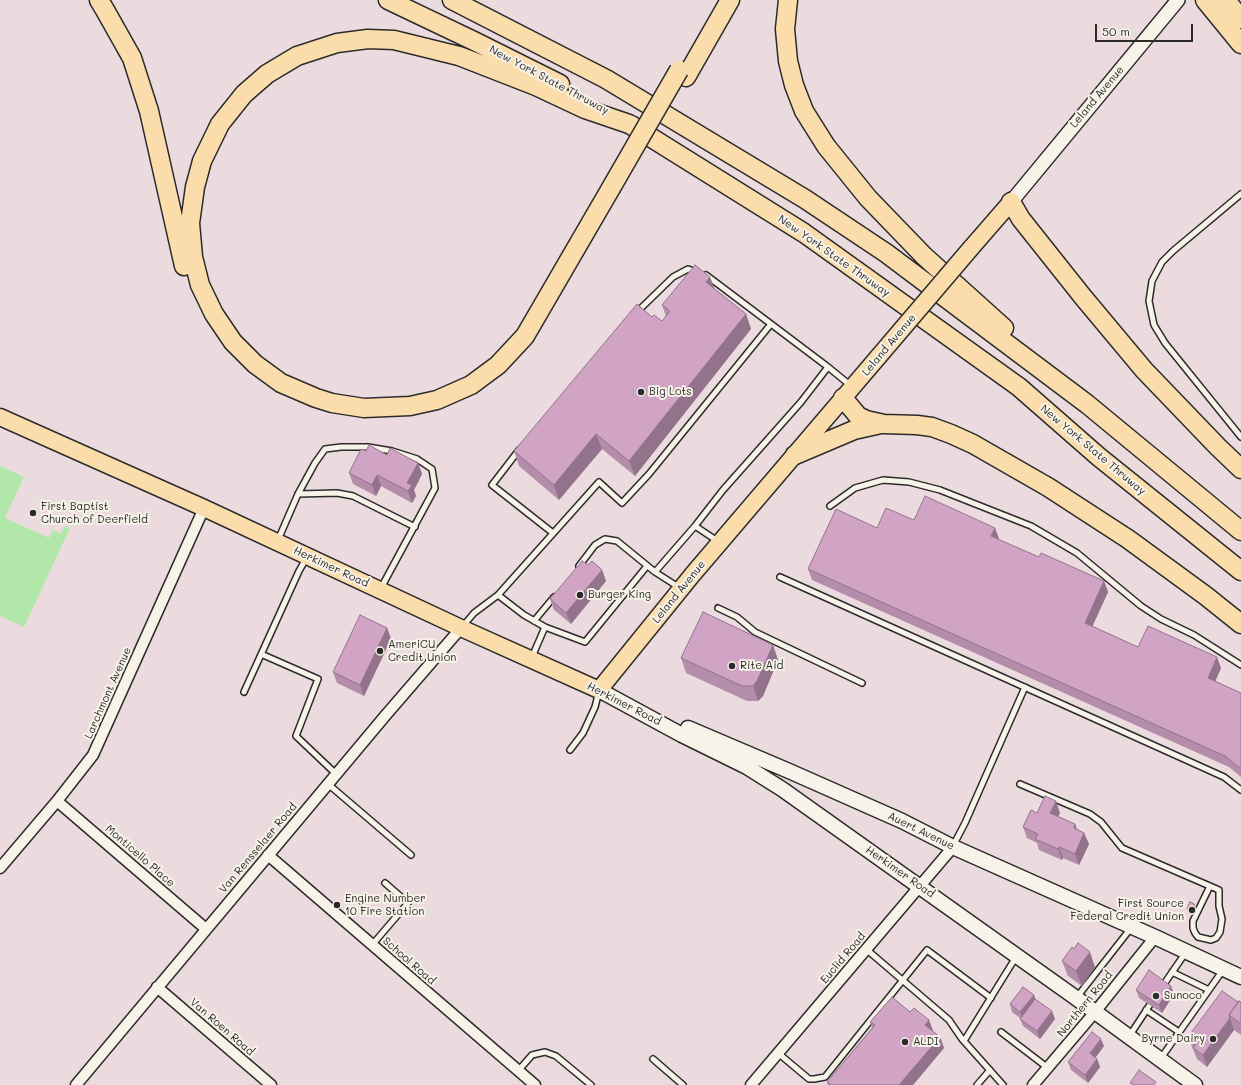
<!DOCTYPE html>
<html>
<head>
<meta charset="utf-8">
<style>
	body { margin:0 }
	#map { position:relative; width:1241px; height:1085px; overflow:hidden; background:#ecdbde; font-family:Mali,sans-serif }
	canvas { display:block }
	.scale { position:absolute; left:1095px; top:24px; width:98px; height:18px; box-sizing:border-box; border:2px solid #2b2b2b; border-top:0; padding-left:5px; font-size:12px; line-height:14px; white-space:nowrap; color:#2b2b2b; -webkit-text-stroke:3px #f7f3e8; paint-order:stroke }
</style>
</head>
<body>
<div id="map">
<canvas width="1241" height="1085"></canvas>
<div class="scale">50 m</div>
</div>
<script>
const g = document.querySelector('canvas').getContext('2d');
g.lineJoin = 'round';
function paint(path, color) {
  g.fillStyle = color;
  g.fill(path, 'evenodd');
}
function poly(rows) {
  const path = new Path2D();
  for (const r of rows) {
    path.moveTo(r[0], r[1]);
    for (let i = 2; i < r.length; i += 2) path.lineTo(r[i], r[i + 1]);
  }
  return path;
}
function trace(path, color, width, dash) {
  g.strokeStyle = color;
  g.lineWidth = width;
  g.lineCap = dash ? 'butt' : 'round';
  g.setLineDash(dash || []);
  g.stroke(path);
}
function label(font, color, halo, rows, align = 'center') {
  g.font = font + ' Mali,sans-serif';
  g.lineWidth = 4;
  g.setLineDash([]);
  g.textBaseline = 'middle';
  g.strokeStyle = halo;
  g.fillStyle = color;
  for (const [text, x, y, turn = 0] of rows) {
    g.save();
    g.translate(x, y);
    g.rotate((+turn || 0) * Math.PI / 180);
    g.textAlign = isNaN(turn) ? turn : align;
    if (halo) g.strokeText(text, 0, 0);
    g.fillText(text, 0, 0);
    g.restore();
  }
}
paint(poly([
	[0,466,24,477,5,518,49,538,53,530,61,534,65,526,70,528,24,627,0,616]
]), '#b1e8aa');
const service = poly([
	[1241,194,1173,251,1162,262,1152,281,1149,301,1154,325,1165,343,1241,437],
	[706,275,771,324],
	[637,312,673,277,688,269,697,272],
	[519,450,492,485,553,533],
	[298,494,337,493,353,496,415,527],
	[830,506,855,488,883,480,909,482,940,490,1031,526,1077,553,1141,606,1161,619,1194,635,1241,665],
	[695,526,719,542],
	[278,540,298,494,315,463,325,449,341,447,368,447,392,451,417,459,432,469,435,488,381,588],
	[579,566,595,545,605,539,617,541,655,572],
	[780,577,1224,777,1241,790],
	[680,588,655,572,695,526,723,490,801,402,828,367,850,385],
	[498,595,524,615,545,627,585,642,647,566],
	[718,608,737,617,755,632,862,683],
	[534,621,554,597],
	[463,626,474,613,498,595,599,482,622,503,649,474,771,324,828,367],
	[261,654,318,679,296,736,336,774],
	[532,657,545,627],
	[244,692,299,571,307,557],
	[570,750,583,733,595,707,599,691],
	[328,784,411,855],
	[1020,784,1090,814,1101,822,1122,848,1219,890,1219,906,1222,919,1220,932,1216,938,1211,940,1198,937,1195,933,1193,928,1193,921,1210,886],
	[953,846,965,823,1025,687],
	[372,945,408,903,385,883],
	[866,949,949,1020,962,1039,1003,1085],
	[1172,972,1209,990],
	[1162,987,1186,952],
	[1077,997,1131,928],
	[1146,1010,1179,1032],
	[1001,1032,1048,1068],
	[1130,1035,1153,1000],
	[964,1041,1016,957],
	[778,1053,809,1079,814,1079,825,1077,927,950,991,998],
	[1161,1058,1223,970],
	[653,1059,683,1085],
	[518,1071,532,1055,545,1052,556,1056,591,1085],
	[977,1085,990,1070]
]);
const minor = poly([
	[57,801,206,929],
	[268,855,535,1085],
	[0,868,57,801,93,755,204,508],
	[157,987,271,1085],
	[76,1085,385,716,461,628],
	[751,1085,953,847],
	[1033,1085,1095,1012,1155,937]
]);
const tertiary = poly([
	[1011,202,1178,0]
]);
const secondary = poly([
	[599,690,682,735,747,767,782,789,1076,998,1195,1085],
	[688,728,789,771,902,821,953,847,1155,937,1241,977]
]);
const primary = poly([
	[971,248,1011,202],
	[0,417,204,508,461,628,599,690,693,574,879,356]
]);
const motorway = poly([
	[99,0,105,10,132,58,149,111,184,266],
	[388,0,474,41,560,84],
	[452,0,606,79,805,199,886,253,1087,404,1241,531],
	[788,0,785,29,788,61,794,85,804,111,826,146,868,198,924,256,1004,328],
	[1205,0,1241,44],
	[1226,0,1241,19],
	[686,77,730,0],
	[631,125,804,233,1019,387,1099,457,1241,571],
	[611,188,525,336,498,365,471,385,437,400,410,406,364,408,332,403,316,398,281,383,255,364,233,342,214,314,200,285,193,257,190,223,195,187,202,161,220,124,244,94,267,74,297,56,337,43,368,39,394,40,459,56,536,86,585,109,629,124],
	[1011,202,1021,219,1083,297,1144,370,1218,447,1241,469],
	[843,398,858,416,866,420,884,424,917,425,932,427,951,434,973,444,1048,487,1128,539,1206,596,1241,624],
	[795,455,854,430,881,424]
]);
trace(service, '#2b2b2b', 8);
trace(minor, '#2b2b2b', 13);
trace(tertiary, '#2b2b2b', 16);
trace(secondary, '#2b2b2b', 17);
trace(primary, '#2b2b2b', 19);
trace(motorway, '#2b2b2b', 21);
trace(service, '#f7f3e8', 5);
trace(minor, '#f7f3e8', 10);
trace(tertiary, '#f7f3e8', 13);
trace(secondary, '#f7f3e8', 14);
trace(primary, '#fbddab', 16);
trace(motorway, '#fbddab', 18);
const primaryBridge = poly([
	[879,356,971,248]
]);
const motorwayBridge = poly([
	[611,188,679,70]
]);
trace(primaryBridge, '#2b2b2b', 19, []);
trace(motorwayBridge, '#2b2b2b', 21, []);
trace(primaryBridge, '#fbddab', 16);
trace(motorwayBridge, '#fbddab', 18);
paint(poly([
	[714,288,746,314,751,329,635,476,602,449,559,500,519,466,514,451,652,317,662,321,666,316,662,305],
	[366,451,387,455,418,463,422,474,414,490,416,496,412,503,381,486,376,496,353,484,349,473],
	[914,520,995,528,999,540,1039,557,1104,581,1108,592,1092,626,1138,647,1221,668,1215,681,1241,693,1241,777,1229,767,812,580,808,569,877,528],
	[602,570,606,581,571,624,554,610,550,599],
	[387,628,391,639,364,696,337,683,333,672],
	[773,645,778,660,763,696,758,701,747,701,686,673,681,658],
	[1037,813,1060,813,1058,817,1075,824,1077,829,1084,833,1089,844,1079,865,1063,858,1062,860,1039,850,1037,843,1027,838,1023,827],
	[1194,904,1196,908,1193,915,1188,913,1187,909],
	[1062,961,1095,967,1082,986,1068,976],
	[1136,990,1174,994,1162,1013,1139,998],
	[1034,995,1035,999,1055,1019,1040,1039,1023,1026,1020,1019,1020,1018,1012,1012,1010,1004],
	[1238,1002,1241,1002,1241,1035,1234,1030,1207,1067,1197,1059,1188,1037],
	[910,1012,929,1020,933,1031,940,1037,944,1048,913,1085,828,1085,827,1082,872,1028,870,1022],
	[1104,1046,1095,1058,1097,1059,1100,1067,1088,1083,1071,1070,1068,1062]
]), '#b48daa');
paint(poly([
	[710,277,716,292,706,282],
	[746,314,751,329,635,476,629,461],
	[596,434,602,449,559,500,554,485],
	[418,463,422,474,414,490,416,496,412,503,408,491,407,483],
	[377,475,381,486,376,496,372,485],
	[995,528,999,539,995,547,991,536],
	[602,570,606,581,571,624,566,613],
	[1104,581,1108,592,1089,634,1085,623],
	[387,628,391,639,364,696,360,685],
	[773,645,778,660,763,696,758,701,753,686],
	[1217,657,1221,668,1212,689,1208,678],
	[1056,801,1060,813,1054,824,1050,813],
	[1075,824,1079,836,1074,828],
	[1084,833,1089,844,1079,865,1075,854],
	[1059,847,1063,858,1062,860,1058,849],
	[1194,904,1196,908,1193,915,1192,911],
	[1090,952,1095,967,1082,986,1076,971],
	[1171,986,1174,994,1162,1013,1159,1005],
	[1034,995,1036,1002,1023,1020,1020,1012],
	[1052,1011,1055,1019,1040,1039,1037,1031],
	[1230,1018,1234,1030,1207,1067,1203,1055],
	[929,1020,933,1031,925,1025],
	[940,1037,944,1048,913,1085,899,1085],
	[1101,1039,1104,1046,1093,1061,1090,1053],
	[1097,1059,1100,1067,1088,1083,1085,1075]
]), '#92738b');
const building = poly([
	[695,265,710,277,706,282,746,314,629,461,596,434,554,485,514,451,637,304,652,317,654,315,662,321,670,311,662,305,695,265],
	[369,445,387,455,390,448,418,463,407,483,412,485,408,491,377,475,372,485,349,473,361,449,366,451,369,445],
	[925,496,995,528,991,536,1039,557,1041,553,1104,581,1085,623,1138,647,1148,626,1217,657,1208,678,1241,693,1241,769,1225,756,808,569,836,509,877,528,886,508,914,520,925,496],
	[582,561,588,565,592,561,602,570,566,613,550,599,582,561],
	[703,612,773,645,757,681,753,686,742,686,681,658,703,612],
	[360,615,387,628,360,685,333,672,360,615],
	[1045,796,1056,801,1050,813,1075,824,1074,828,1084,833,1075,854,1059,847,1058,849,1035,839,1038,834,1023,827,1031,810,1037,813,1045,796],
	[1190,902,1194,904,1192,911,1187,909,1190,902],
	[1078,943,1090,952,1076,971,1062,961,1072,947,1074,949,1078,943],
	[1149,970,1171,986,1159,1005,1136,990,1149,970],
	[1023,987,1034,995,1020,1012,1010,1004,1023,987],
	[1222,991,1238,1002,1229,1015,1230,1018,1203,1055,1193,1048,1197,1043,1188,1037,1222,991],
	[892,997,910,1012,914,1008,929,1020,925,1025,940,1037,899,1085,831,1085,827,1082,875,1025,870,1022,892,997],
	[1035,999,1052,1011,1037,1031,1020,1019,1035,999],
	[1239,1001,1241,1002,1241,1024,1229,1015,1239,1001],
	[1092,1032,1101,1039,1090,1053,1097,1059,1085,1075,1068,1062,1092,1032],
	[1139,1070,1156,1082,1154,1085,1134,1085,1130,1083,1139,1070]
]);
paint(building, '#d1a4c6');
trace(building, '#92738b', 1);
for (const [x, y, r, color] of [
	[641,392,4,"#2b2b2b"],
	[33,513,4,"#2b2b2b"],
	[580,595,4,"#2b2b2b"],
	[380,651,4,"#2b2b2b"],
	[732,666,4,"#2b2b2b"],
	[337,905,4,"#2b2b2b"],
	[1192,910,4,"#2b2b2b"],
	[1156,996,4,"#2b2b2b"],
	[1213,1039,4,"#2b2b2b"],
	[905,1042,4,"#2b2b2b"]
]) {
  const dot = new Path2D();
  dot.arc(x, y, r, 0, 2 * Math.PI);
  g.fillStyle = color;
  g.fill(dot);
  trace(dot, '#f7f3e8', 1.5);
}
label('11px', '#2b2b2b', '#f7f3e8', [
	["New York State Thruway",549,80,28],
	["Leland Avenue",1097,97,-50],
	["New York State Thruway",834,256,35],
	["Leland Avenue",889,345,-50],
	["New York State Thruway",1093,450,40],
	["Herkimer Road",331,567,25],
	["Leland Avenue",679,592,-51],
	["Larchmont Avenue",108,693,-66],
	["Herkimer Road",624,704,27],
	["Auert Avenue",921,831,26],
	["Van Rensselaer Road",258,848,-50],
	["Monticello Place",140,856,41],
	["Herkimer Road",900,872,35],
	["Euclid Road",843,958,-50],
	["School Road",409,961,41],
	["Northern Road",1085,1004,-51],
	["Van Roen Road",222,1027,41]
]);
label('11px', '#2b2b2b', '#f7f3e8', [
	["Big Lots",649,392],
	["First Baptist",41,507],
	["Church of Deerfield",41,520],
	["Burger King",588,595],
	["AmeriCU",388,645],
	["Credit Union",388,658],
	["Rite Aid",740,666],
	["Engine Number",345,899],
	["10 Fire Station",345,912],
	["First Source",1184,904,"right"],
	["Federal Credit Union",1184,917,"right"],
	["Sunoco",1164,996],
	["Byrne Dairy",1205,1039,"right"],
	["ALDI",913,1042]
], 'left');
</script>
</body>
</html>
